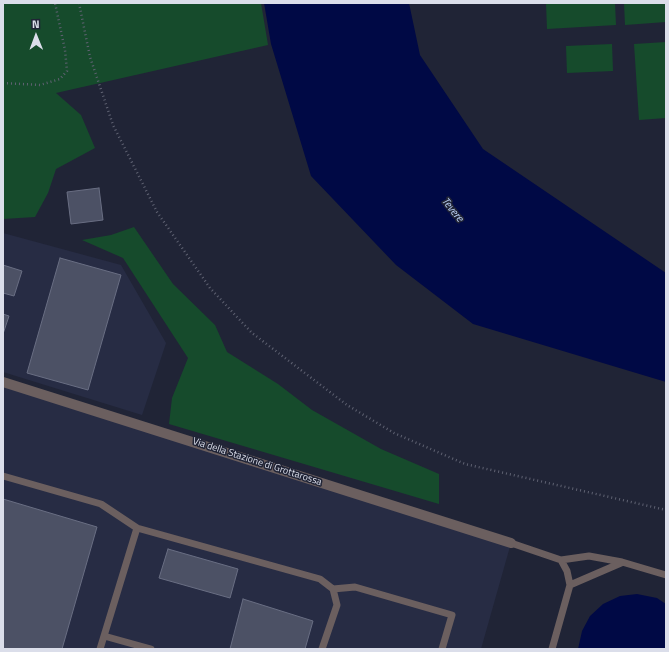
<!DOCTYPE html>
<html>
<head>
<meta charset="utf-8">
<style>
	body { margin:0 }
	#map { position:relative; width:669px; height:652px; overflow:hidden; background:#202436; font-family:"Titillium Web",sans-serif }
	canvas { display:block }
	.frame { position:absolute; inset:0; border:4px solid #dbdeea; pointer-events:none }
	.north { position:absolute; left:16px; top:16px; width:40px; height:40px; -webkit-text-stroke:3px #202436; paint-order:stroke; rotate:359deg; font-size:11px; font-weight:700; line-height:16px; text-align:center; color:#dbdeea }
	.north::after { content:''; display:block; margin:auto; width:14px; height:18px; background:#dbdeea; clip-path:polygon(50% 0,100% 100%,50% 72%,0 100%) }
</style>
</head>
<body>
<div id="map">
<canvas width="669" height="652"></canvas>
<div class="frame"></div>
<div class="north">N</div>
</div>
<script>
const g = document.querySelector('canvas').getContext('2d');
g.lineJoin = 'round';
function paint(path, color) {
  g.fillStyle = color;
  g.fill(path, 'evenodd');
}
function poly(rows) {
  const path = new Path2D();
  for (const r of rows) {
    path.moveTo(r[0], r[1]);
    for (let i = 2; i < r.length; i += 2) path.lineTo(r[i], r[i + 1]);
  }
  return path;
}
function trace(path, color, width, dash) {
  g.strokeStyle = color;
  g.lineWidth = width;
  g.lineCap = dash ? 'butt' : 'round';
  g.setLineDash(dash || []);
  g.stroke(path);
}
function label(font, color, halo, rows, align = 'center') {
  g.font = font + ' "Titillium Web",sans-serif';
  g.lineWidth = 3;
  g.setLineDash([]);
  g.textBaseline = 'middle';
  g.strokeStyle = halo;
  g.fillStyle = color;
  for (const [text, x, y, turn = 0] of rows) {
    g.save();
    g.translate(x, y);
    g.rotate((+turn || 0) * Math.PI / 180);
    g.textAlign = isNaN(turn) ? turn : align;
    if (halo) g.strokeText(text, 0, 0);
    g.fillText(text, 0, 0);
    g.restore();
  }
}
paint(poly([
	[3,233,121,265,166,343,142,415,3,372],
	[3,386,511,543,481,649,3,649]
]), '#272c44');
paint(poly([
	[3,3,261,3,268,45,56,93,81,115,95,148,56,169,48,193,35,217,3,219],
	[546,3,615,3,616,25,547,29],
	[624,3,666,3,666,22,625,25],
	[666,42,666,118,639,120,634,44],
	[612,44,613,71,567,73,566,46],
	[134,227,173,284,215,325,227,352,278,384,312,410,381,449,439,474,439,504,169,424,172,398,188,358,123,258,82,240,111,235]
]), '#164b2c');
paint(poly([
	[264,3,409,3,420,55,483,149,666,273,666,382,473,324,396,265,311,176,271,44],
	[637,594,657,598,666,604,666,649,578,649,582,631,590,616,603,604,620,596]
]), '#000945');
const building = poly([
	[99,188,103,220,71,224,67,192,99,188],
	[60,258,121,275,88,390,27,373,60,258],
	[3,265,22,271,14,296,3,293,3,265],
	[3,314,9,316,3,334,3,314],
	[3,499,97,527,62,649,3,649,3,499],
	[168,549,238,569,230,598,159,578,168,549],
	[243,599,313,621,305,649,230,649,243,599]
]);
paint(building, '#4c5165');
trace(building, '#696e83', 1);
trace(poly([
	[79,3,90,57,113,125,157,212,210,288,252,333,347,405,394,433,465,464,666,510],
	[3,83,40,85,60,79,67,71,65,50,55,3]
]), '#5f6272', 2.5, [1, 3]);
trace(poly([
	[3,476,101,504,137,528],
	[511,543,561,560,567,571,570,585,552,649],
	[561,560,589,556,622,562,666,575],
	[570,585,621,563],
	[333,589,355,587,452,615,442,649],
	[104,636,151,649],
	[100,649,137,528,320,579,333,589,337,605,322,649]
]), '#6b5f5f', 7);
trace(poly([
	[3,382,511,543]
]), '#6b5f5f', 10);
label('10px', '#dbdeea', '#202436', [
	["Via della Stazione di Grottarossa",257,462,18]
]);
label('italic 11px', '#bacff4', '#202436', [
	["Tevere",452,210,51]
]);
</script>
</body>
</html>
